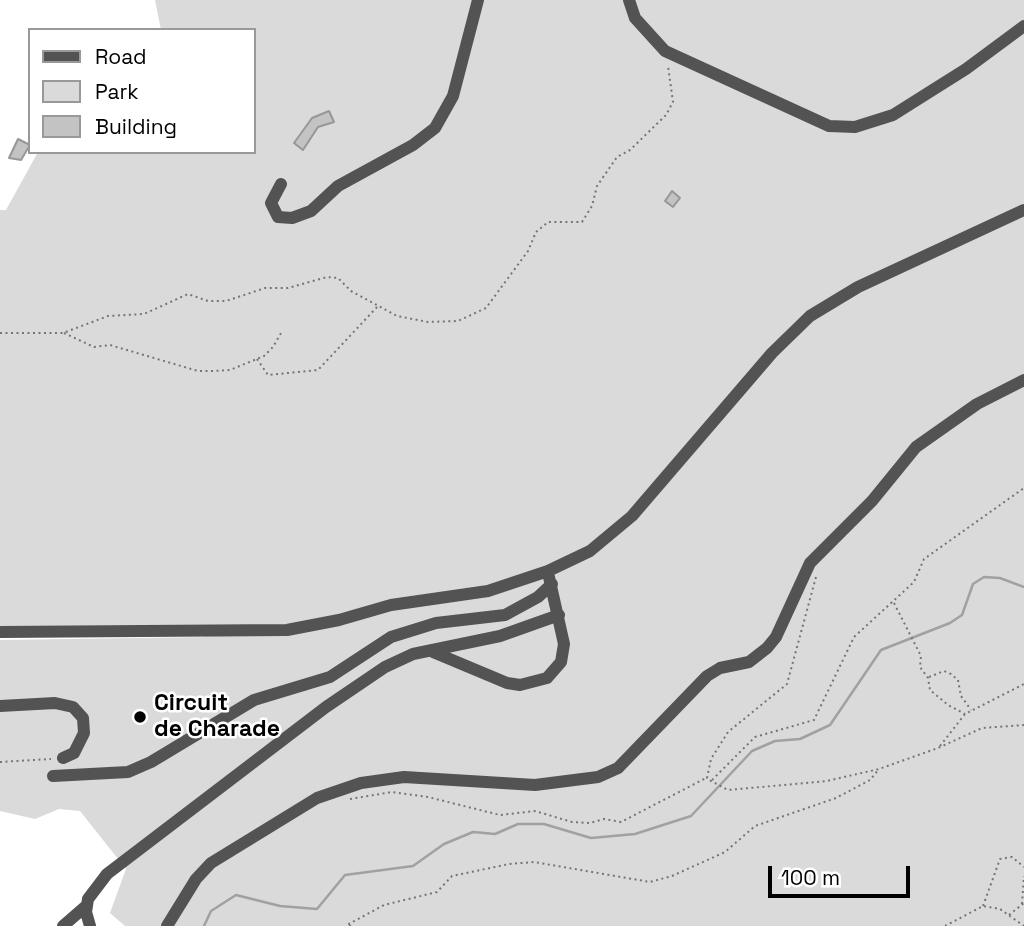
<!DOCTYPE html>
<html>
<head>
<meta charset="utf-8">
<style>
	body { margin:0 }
	#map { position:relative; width:1024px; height:926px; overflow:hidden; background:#fff; font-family:"Space Grotesk",sans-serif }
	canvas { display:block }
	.legend { position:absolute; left:28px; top:28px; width:228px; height:126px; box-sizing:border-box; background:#fff; border:2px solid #999; margin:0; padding:9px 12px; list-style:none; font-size:21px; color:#000 }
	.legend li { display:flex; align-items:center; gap:14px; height:35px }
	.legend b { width:35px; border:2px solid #999 }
	.scale { position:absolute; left:768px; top:866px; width:142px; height:32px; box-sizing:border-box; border:4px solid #000; border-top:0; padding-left:9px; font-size:21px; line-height:24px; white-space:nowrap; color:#000; -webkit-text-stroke:5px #fff; paint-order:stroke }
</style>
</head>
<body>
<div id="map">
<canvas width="1024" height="926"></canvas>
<ul class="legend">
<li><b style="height:9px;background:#535353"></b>Road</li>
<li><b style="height:19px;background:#dadada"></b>Park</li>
<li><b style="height:19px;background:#c3c3c3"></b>Building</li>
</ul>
<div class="scale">100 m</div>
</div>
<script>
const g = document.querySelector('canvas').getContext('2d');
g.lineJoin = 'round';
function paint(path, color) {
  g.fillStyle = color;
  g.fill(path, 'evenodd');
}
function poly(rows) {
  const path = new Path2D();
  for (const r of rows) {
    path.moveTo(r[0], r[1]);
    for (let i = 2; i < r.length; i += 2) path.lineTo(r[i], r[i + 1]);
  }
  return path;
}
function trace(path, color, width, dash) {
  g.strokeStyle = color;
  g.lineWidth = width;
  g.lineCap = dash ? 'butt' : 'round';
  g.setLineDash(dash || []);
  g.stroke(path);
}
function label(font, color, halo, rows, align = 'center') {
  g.font = font + ' "Space Grotesk",sans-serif';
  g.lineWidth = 5;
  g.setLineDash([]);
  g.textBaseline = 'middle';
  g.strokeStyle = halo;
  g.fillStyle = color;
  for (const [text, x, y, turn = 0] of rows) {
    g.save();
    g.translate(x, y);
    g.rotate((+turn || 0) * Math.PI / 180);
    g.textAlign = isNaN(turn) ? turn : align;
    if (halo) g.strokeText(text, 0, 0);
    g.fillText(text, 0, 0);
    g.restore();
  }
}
paint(poly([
	[155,0,1024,0,1024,926,125,926,110,913,126,869,80,811,59,809,35,819,0,811,0,640,205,637,205,635,293,629,0,632,0,210,6,210,38,152,254,152,254,30,161,30]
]), '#dadada');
trace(poly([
	[204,926,211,911,236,895,280,906,317,909,345,875,413,866,444,844,473,832,495,834,518,824,544,824,591,838,635,834,691,816,752,751,775,741,800,739,830,725,881,650,950,623,962,615,973,584,984,577,1000,578,1024,587]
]), '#a1a1a1', 2.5);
const building = poly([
	[329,111,334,122,318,127,303,150,294,143,312,118,329,111],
	[18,139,30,145,21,160,9,158,18,139],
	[672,191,680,198,673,207,665,201,672,191]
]);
paint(building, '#c3c3c3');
trace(building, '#979797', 2);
trace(poly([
	[0,333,63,333,108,316,144,314,188,294,208,301,226,301,265,288,288,288,327,277,338,278,351,291,397,316,428,322,458,321,486,308,528,251,536,232,548,222,582,222,592,206,597,186,617,157,630,150,666,115,673,102,668,66],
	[64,333,94,347,110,345,198,371,214,371,230,370,264,356,273,347,281,333],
	[257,359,268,375,318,370,378,306],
	[816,577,787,684,728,732,711,759,707,778,711,781,728,790,827,781,879,769,938,748,982,728,1024,725],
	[894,603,921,656,920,667,928,678,930,690,948,705,965,714],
	[929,677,944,671,951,674,958,680,961,696,971,710],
	[940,746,965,714,1024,684],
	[0,762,51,759],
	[712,780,755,737,814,720,854,637,914,582,924,559,1024,488],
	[350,799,392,792,428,797,500,815,535,811,572,822,590,823,604,819,621,822,706,778],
	[1022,904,1024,876],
	[983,906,1000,859,1012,857,1024,867],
	[1009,915,1024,903],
	[351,926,347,925,384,905,437,892,452,876,509,864,534,862,650,882,672,876,725,852,755,826,836,798,870,780,879,769],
	[945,926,983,906,1000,909,1024,926]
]), '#757575', 2, [2, 3.5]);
trace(poly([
	[629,0,635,18,665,51,829,126,855,127,893,115,966,69,1024,26],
	[281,184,271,203,278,217,292,218,311,211,338,186,413,145,435,128,453,96,478,0],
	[0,632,287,630,339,620,391,605,488,591,548,571,590,551,632,516,772,353,810,316,858,287,1024,210],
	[433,652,507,683,520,685,547,678,561,662,564,644,549,577],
	[0,706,55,703,73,707,83,718,84,733,74,753,63,758],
	[53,776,128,772,151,762,254,700,330,677,391,637,436,623,505,615,538,597,552,584],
	[63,926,86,906],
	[90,926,86,912,88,899,107,874,326,707,385,667,413,654,500,636,559,615],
	[167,926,196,879,211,863,317,798,361,783,404,777,535,785,598,777,618,768,707,676,720,668,749,662,767,648,776,637,810,563,872,501,916,447,977,404,1024,380]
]), '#535353', 12);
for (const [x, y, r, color] of [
	[140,717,7,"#000"]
]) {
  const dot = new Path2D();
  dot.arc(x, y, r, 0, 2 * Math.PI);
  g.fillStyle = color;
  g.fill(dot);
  trace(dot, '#fff', 2.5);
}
label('bold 23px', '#000', '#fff', [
	["Circuit",154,704],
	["de Charade",154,730]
], 'left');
</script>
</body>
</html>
